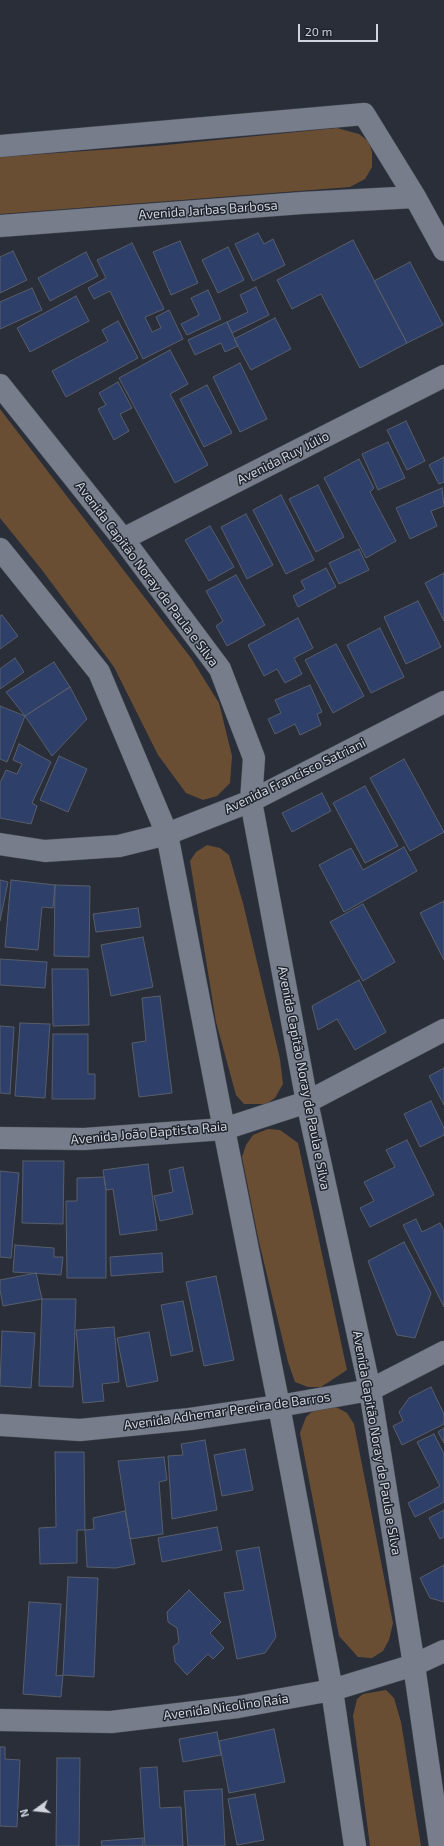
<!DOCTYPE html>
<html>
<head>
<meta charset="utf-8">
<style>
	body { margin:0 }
	#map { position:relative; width:444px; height:1846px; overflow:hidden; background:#292e39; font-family:"Exo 2",sans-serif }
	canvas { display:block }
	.north { position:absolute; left:16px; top:1790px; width:40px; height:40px; -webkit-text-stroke:3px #1f242e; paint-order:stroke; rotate:255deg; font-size:11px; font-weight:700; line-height:16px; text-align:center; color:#d1d4dc }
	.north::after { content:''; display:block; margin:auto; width:14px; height:18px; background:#d1d4dc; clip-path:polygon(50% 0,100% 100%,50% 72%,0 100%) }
	.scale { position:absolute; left:298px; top:24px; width:80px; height:18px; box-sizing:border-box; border:2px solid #d1d4dc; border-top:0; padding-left:5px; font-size:12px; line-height:14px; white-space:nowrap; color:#d1d4dc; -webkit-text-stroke:3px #1f242e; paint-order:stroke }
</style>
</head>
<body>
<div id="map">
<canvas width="444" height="1846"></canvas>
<div class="north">N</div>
<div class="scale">20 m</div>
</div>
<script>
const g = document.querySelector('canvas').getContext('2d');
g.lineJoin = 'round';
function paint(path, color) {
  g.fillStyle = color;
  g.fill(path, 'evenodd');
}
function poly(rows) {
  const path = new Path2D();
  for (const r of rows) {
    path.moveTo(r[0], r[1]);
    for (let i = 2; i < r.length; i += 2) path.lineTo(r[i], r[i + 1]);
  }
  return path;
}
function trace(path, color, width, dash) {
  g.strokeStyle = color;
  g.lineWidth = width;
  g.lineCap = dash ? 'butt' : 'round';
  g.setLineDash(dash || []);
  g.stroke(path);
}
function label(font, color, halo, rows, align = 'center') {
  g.font = font + ' "Exo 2",sans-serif';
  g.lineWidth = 3;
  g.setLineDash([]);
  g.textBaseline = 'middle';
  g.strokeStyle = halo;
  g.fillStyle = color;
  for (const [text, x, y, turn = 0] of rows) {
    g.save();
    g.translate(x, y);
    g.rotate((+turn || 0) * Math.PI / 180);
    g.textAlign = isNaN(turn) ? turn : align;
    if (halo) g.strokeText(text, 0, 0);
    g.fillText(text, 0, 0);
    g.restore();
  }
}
paint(poly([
	[337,128,359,134,369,142,372,152,372,167,365,179,350,187,0,214,0,157,156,146],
	[0,409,191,658,219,703,232,756,230,783,217,796,203,800,186,793,158,755,114,667,42,570,0,518],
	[207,845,220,848,229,855,243,903,280,1059,283,1084,275,1098,266,1104,244,1104,236,1095,216,1022,190,861,196,852],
	[268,1129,280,1130,298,1143,347,1370,321,1387,308,1387,295,1382,288,1362,259,1242,242,1157,246,1145,253,1135],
	[336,1407,347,1413,354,1424,393,1623,389,1640,383,1651,372,1658,358,1657,339,1636,300,1433,306,1417,315,1409],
	[386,1690,394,1698,401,1722,421,1846,370,1846,353,1716,357,1699,363,1694]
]), '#6a4e34');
const building = poly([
	[258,233,264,244,273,239,285,265,253,281,235,244,258,233],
	[353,240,407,343,360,368,321,294,292,309,277,280,353,240],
	[180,241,198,283,171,295,153,252,180,241],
	[132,243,164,309,145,317,152,332,161,328,156,317,169,310,183,339,143,359,110,291,94,299,88,288,106,278,97,260,132,243],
	[228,247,244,280,218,293,202,260,228,247],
	[13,251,27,280,0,293,0,257,13,251],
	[86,252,98,276,50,301,38,278,86,252],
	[410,262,443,325,407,343,374,281,410,262],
	[256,287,269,315,232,333,227,322,248,312,240,295,256,287],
	[32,288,42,310,0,329,0,302,32,288],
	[208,290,221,319,187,335,181,324,199,315,191,298,208,290],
	[76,296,89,321,30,352,17,328,76,296],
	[275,318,291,349,251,370,234,339,275,318],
	[118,321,138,358,66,397,52,371,108,341,102,330,118,321],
	[227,322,238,346,225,352,221,343,195,355,188,340,227,322],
	[170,350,188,384,170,394,208,465,175,483,119,378,170,350],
	[240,363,267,419,240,432,213,377,240,363],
	[118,382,132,408,120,414,129,431,114,440,98,409,106,405,99,393,118,382],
	[207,385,232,433,204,447,180,399,207,385],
	[406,421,425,461,407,470,387,430,406,421],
	[388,442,405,478,378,490,362,454,388,442],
	[444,457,444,482,439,484,429,465,444,457],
	[359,459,374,488,370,492,396,541,366,558,324,478,359,459],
	[318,485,344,537,316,552,289,499,318,485],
	[442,488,444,506,431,511,437,526,410,539,396,508,442,488],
	[281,495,314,560,286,574,253,510,281,495],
	[246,514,273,565,247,579,221,527,246,514],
	[210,526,234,567,209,581,185,540,210,526],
	[359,549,369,570,339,584,329,563,359,549],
	[326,568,336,587,298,607,293,596,305,589,301,581,326,568],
	[444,573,444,621,425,583,444,573],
	[236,575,265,625,227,646,216,626,223,621,206,591,236,575],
	[418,601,441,647,406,664,384,617,418,601],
	[2,615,18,636,0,649,0,616,2,615],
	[298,618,313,648,294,658,302,674,285,683,277,669,264,676,248,645,298,618],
	[380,628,404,677,371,693,347,645,380,628],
	[336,644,364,696,333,713,305,660,336,644],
	[15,658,24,672,0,689,0,669,15,658],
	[54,662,70,687,25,716,6,692,54,662],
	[310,685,322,712,317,714,321,725,300,735,295,724,275,734,268,719,281,713,275,700,310,685],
	[70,687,87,719,52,756,25,716,70,687],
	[0,706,25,716,7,762,0,759,0,706],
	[19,744,51,762,32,803,37,806,31,824,0,818,0,783,6,770,17,774,22,764,13,760,19,744],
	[59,756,87,769,68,812,40,800,59,756],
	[404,759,444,832,410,851,370,778,404,759],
	[365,786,398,846,365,863,333,803,365,786],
	[322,793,331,811,292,832,282,813,322,793],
	[404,847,417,871,344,912,319,865,351,848,363,870,404,847],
	[0,880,8,882,0,921,0,880],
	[11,880,55,885,53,908,42,907,38,950,5,947,11,880],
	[55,885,90,886,89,957,54,956,55,885],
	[444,901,444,960,420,913,444,901],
	[363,904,395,962,363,981,330,922,363,904],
	[138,908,141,927,96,932,93,914,138,908],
	[143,937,153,987,111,996,101,945,143,937],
	[0,959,47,962,45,988,0,985,0,959],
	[52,969,88,969,89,1025,53,1026,52,969],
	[359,980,386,1032,355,1050,337,1019,318,1030,312,1006,359,980],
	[160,996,172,1093,139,1097,132,1043,146,1041,142,998,160,996],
	[20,1023,50,1024,45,1098,15,1096,20,1023],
	[0,1026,14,1027,10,1094,0,1093,0,1026],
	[53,1034,88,1034,88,1074,95,1074,95,1099,52,1099,53,1034],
	[444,1068,444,1105,429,1076,444,1068],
	[431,1101,444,1128,444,1135,420,1147,404,1114,431,1101],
	[407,1140,434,1195,370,1227,360,1208,374,1201,364,1182,395,1167,386,1150,407,1140],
	[23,1161,64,1161,63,1224,22,1223,23,1161],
	[148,1164,157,1230,120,1235,113,1189,106,1190,103,1170,148,1164],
	[183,1167,193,1214,160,1221,154,1196,173,1192,169,1170,183,1167],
	[0,1171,19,1173,11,1258,0,1257,0,1171],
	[104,1177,106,1190,106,1278,67,1278,66,1201,77,1201,77,1178,104,1177],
	[416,1219,422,1232,440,1223,444,1231,444,1307,403,1225,416,1219],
	[404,1242,431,1293,415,1338,397,1335,368,1261,404,1242],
	[15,1245,54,1248,54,1257,63,1257,61,1275,13,1272,15,1245],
	[162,1253,163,1272,111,1276,110,1257,162,1253],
	[36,1273,42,1299,3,1306,0,1290,0,1280,36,1273],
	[216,1276,234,1360,204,1366,186,1282,216,1276],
	[42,1299,76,1299,73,1387,39,1386,42,1299],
	[183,1301,193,1351,171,1356,161,1305,183,1301],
	[114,1327,119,1382,102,1384,104,1401,83,1403,76,1330,114,1327],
	[2,1331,35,1333,31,1388,0,1386,2,1331],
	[149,1332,158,1381,127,1387,117,1338,149,1332],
	[431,1387,444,1414,444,1424,402,1445,393,1426,403,1421,399,1412,409,1398,431,1387],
	[444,1428,444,1443,438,1432,444,1428],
	[434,1434,444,1454,444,1502,415,1517,408,1503,440,1486,417,1442,434,1434],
	[205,1440,217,1510,172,1519,168,1456,183,1455,181,1444,205,1440],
	[245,1449,253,1490,222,1496,214,1455,245,1449],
	[55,1452,84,1452,85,1530,77,1530,77,1563,40,1564,39,1528,56,1527,55,1452],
	[164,1457,167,1480,159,1482,163,1534,130,1539,118,1461,164,1457],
	[444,1510,444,1537,440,1539,429,1518,444,1510],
	[125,1511,135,1564,116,1568,87,1567,85,1530,94,1529,93,1518,125,1511],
	[217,1527,222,1550,162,1562,158,1538,217,1527],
	[259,1547,276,1637,265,1653,237,1659,224,1593,244,1590,236,1551,259,1547],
	[444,1565,444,1602,430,1598,420,1578,444,1565],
	[68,1577,98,1578,94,1677,63,1675,68,1577],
	[189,1590,221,1622,210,1633,224,1648,213,1659,208,1654,187,1675,175,1662,173,1647,179,1642,177,1628,168,1622,167,1612,189,1590],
	[29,1602,61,1604,56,1676,63,1675,61,1697,23,1694,29,1602],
	[274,1729,285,1782,229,1793,219,1741,274,1729],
	[217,1732,221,1755,183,1762,179,1739,217,1732],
	[0,1747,5,1747,5,1759,20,1760,17,1827,0,1826,0,1747],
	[57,1758,80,1758,79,1846,56,1846,57,1758],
	[157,1767,160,1808,181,1807,183,1846,145,1846,140,1768,157,1767],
	[222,1789,225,1846,188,1846,184,1791,222,1789],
	[255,1794,264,1840,237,1845,228,1799,255,1794],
	[143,1838,143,1846,102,1846,101,1841,143,1838]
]);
paint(building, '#2e3f69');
trace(building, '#585e6a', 1);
const street = poly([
	[0,146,364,114,415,197,444,250],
	[0,226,302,203,415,197],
	[0,385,123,539,220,669,254,758,251,801,307,1102,370,1390,414,1665,440,1846],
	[123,539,444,376],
	[0,549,99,672,167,834,224,1129,279,1406,332,1690,355,1846],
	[0,844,45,851,119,846,167,834,251,801,444,702],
	[0,1138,84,1139,224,1129,307,1102,444,1030],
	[0,1425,80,1430,190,1419,279,1406,370,1390,444,1352],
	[0,1720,111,1722,238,1707,332,1690,414,1665,444,1651]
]);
trace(street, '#474b55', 23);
trace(street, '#777d8a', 22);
label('13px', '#d1d4dc', '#1f242e', [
	["Avenida Jarbas Barbosa",208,210,-4],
	["Avenida Ruy Júlio",283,458,-27],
	["Avenida Capitão Noray de Paula e Silva",147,574,53],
	["Avenida Francisco Satriani",295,776,-26],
	["Avenida Capitão Noray de Paula e Silva",304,1078,79],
	["Avenida João Baptista Raia",149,1133,-5],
	["Avenida Adhemar Pereira de Barros",227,1411,-8],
	["Avenida Capitão Noray de Paula e Silva",377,1443,80],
	["Avenida Nicolino Raia",226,1707,-8]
]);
</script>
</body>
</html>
